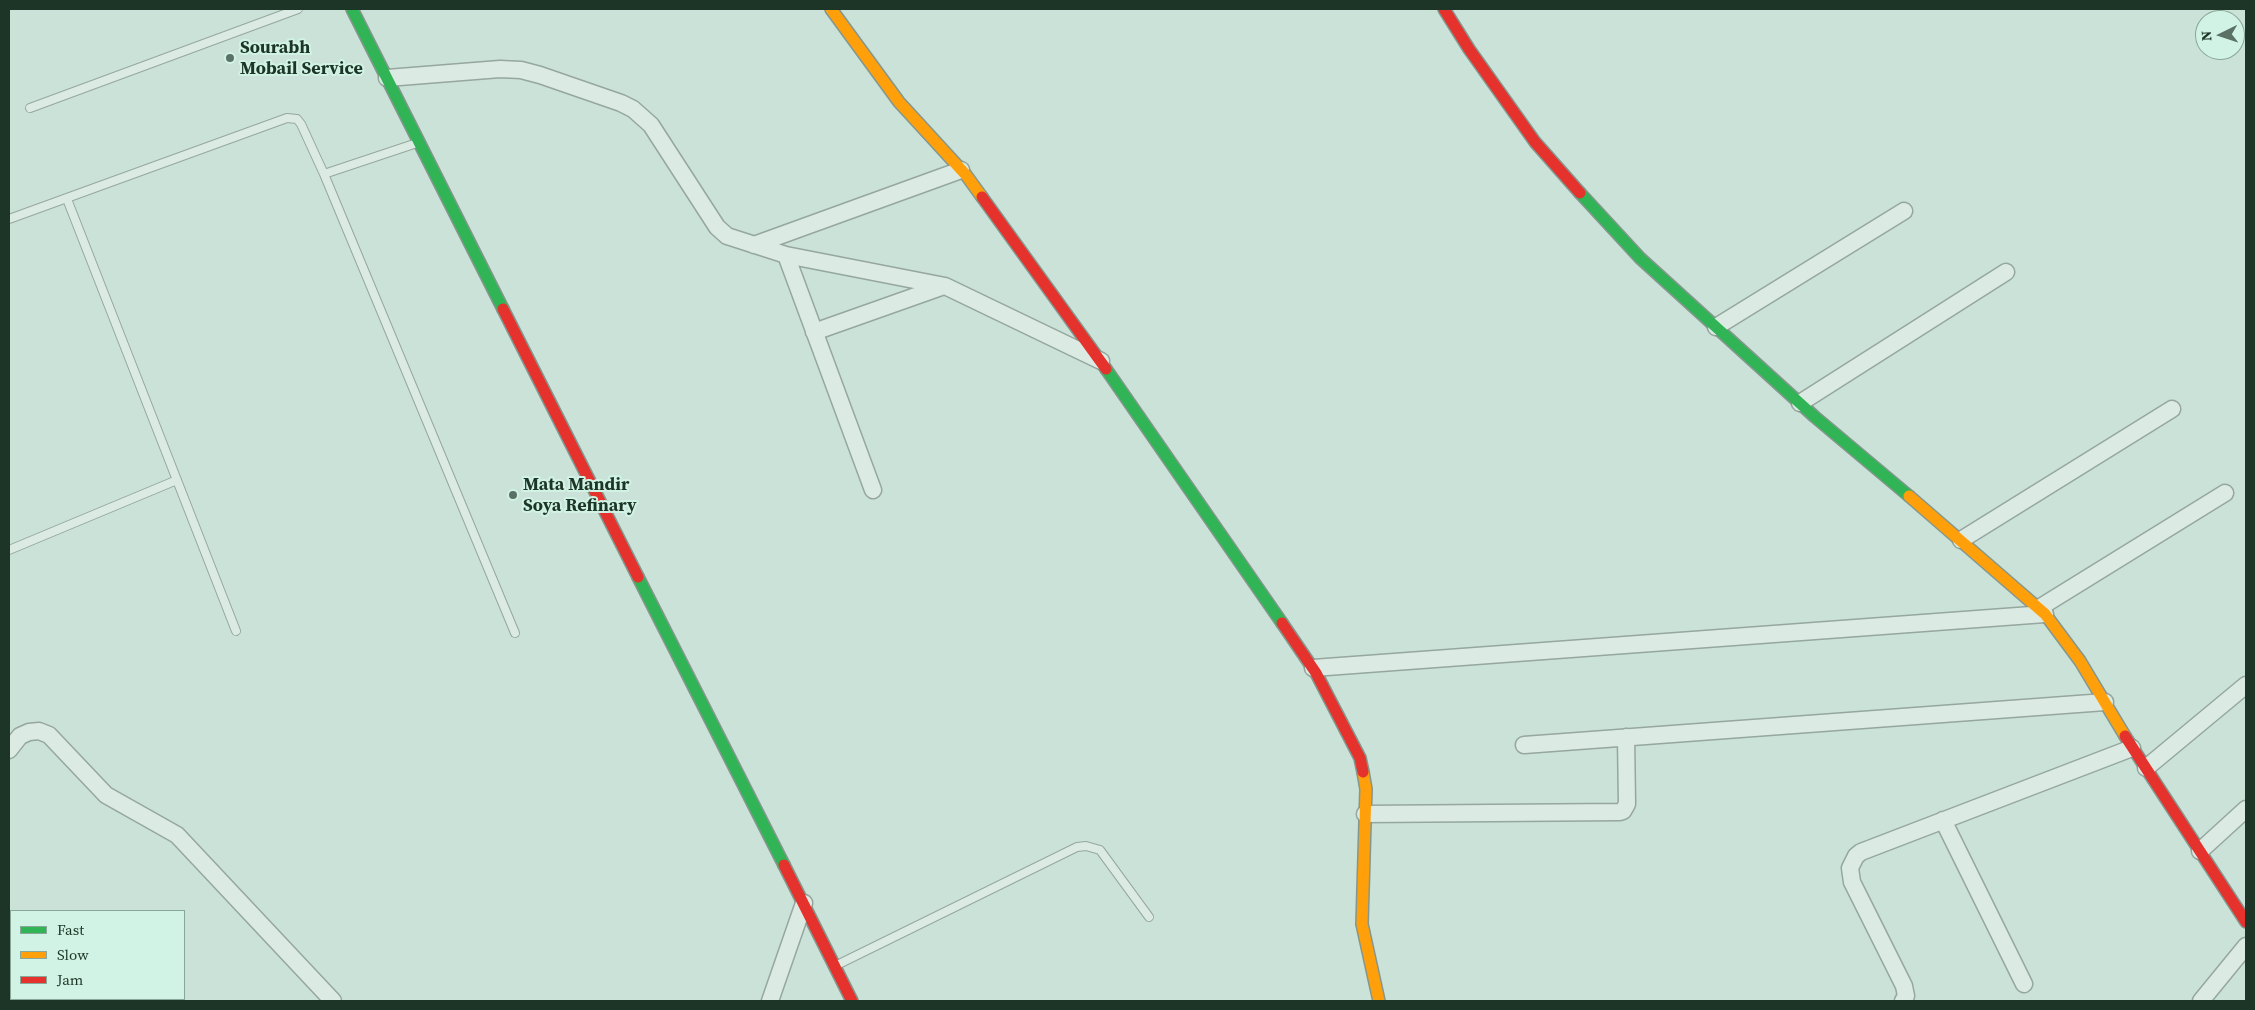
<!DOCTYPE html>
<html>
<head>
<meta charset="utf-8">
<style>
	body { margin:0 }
	#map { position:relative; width:2255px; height:1010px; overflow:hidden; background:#cbe2d9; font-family:"Source Serif 4",serif }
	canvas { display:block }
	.frame { position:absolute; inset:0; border:10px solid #1d3526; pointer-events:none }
	.legend { position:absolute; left:10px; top:910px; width:175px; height:90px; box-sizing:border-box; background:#d1f3e5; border:1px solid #89a799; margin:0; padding:6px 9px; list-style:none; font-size:15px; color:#1d3526 }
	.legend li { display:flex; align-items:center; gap:10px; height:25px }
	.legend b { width:25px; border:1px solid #89a799 }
	.north { position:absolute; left:2195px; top:10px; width:50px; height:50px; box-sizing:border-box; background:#d1f3e5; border:1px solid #89a799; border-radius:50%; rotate:266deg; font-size:14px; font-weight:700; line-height:20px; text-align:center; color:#1d3526 }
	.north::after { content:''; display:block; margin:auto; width:18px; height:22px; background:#5a7265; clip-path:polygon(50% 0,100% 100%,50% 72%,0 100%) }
</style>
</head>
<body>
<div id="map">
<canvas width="2255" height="1010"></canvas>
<div class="frame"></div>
<ul class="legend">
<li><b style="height:6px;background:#30b455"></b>Fast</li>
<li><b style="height:6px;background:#ff9f0a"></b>Slow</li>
<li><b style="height:6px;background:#e5322d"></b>Jam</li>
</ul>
<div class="north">N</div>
</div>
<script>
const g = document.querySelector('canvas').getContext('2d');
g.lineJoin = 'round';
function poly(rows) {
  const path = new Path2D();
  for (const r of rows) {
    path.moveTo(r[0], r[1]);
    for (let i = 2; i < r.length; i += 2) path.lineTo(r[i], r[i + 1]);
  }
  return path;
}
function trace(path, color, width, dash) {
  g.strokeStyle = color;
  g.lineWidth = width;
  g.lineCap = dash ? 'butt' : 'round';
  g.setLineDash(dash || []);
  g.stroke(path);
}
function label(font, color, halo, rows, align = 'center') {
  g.font = font + ' "Source Serif 4",serif';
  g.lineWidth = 4;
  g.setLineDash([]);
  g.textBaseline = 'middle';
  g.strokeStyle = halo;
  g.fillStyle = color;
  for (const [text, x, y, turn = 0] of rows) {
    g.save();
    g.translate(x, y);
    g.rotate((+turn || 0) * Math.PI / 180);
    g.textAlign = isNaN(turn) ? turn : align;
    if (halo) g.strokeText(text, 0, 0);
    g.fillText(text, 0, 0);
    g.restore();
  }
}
const lane = poly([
	[30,108,298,9],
	[324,174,414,144],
	[67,199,236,631],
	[9,219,287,118,297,119,301,124,324,174,515,633],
	[9,550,177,480],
	[839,964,1077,847,1086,846,1100,850,1149,917]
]);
const street = poly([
	[387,78,500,69,521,70,540,75,621,103,633,109,651,125,717,227,727,236,786,255,945,286,1101,361],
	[754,245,961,170],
	[786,255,873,490],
	[1716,327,1904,211],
	[814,332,944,286],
	[1800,403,2006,272],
	[1961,540,2172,409],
	[2039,608,2225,493],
	[1313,668,2045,614],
	[1524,745,2105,702],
	[9,750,20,736,29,732,39,731,49,735,106,795,177,835,333,1001],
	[2146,768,2246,685],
	[1365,814,1620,812,1623,811,1627,804,1626,737],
	[1943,820,2024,984],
	[2200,851,2246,809],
	[770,1001,804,903],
	[1903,1001,1906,996,1904,986,1852,882,1850,868,1856,856,1861,852,2132,748],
	[2201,1001,2246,946]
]);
const fast = poly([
	[352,9,503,309],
	[1580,193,1640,258,1815,417,1909,496],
	[1106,369,1282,623],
	[638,577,784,865]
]);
const slow = poly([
	[831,9,899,102,966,175,982,197],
	[1909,496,2045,614,2080,661,2125,736],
	[1363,772,1366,789,1362,924,1379,1001]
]);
const jam = poly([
	[1444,9,1469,49,1535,142,1580,193],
	[982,197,1106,369],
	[503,309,638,577],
	[1282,623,1316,673,1360,758,1363,772],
	[2125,736,2246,922],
	[784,865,852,1001]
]);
trace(lane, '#95a79e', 10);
trace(street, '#95a79e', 19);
trace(fast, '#84978e', 14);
trace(slow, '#84978e', 14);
trace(jam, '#84978e', 14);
trace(lane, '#dceae4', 8);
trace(street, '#dceae4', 16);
trace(fast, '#30b455', 11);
trace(slow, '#ff9f0a', 11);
trace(jam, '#e5322d', 11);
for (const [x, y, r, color] of [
	[230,58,5,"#5a7265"],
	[513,495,5,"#5a7265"]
]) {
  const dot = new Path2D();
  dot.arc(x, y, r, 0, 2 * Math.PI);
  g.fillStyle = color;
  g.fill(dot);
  trace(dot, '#d1f3e5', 2);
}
label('bold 18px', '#1d3526', '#d1f3e5', [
	["Sourabh",240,48],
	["Mobail Service",240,69],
	["Mata Mandir",523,485],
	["Soya Refinary",523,506]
], 'left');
</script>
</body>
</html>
